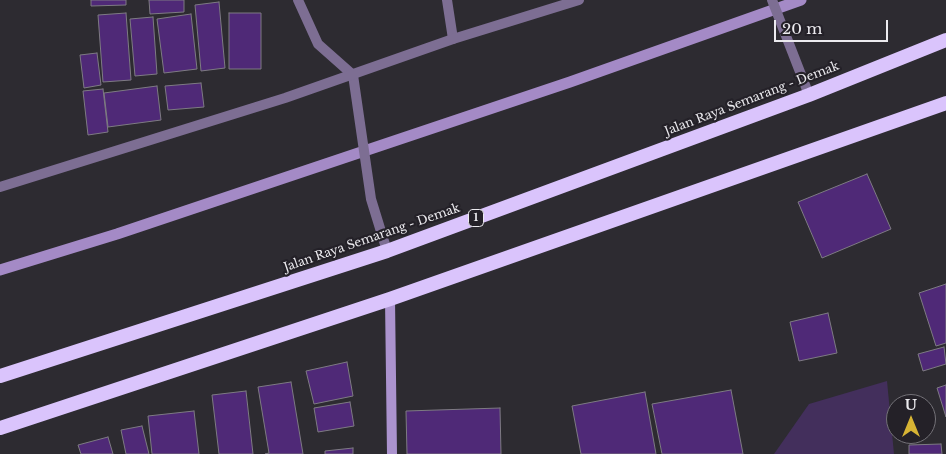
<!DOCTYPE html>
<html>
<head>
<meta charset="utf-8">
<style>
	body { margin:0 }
	#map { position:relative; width:946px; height:454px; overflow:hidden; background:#2d2b31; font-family:"Libre Baskerville",serif }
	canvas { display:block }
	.north { position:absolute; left:886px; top:394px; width:50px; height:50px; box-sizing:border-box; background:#242128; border:1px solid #747278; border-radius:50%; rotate:0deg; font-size:14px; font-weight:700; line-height:20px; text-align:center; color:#ecebef }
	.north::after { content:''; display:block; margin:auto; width:18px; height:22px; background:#d7b434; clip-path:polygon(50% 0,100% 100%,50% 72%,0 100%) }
	.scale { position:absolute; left:774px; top:20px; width:114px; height:22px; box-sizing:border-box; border:2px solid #ecebef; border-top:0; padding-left:6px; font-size:15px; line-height:18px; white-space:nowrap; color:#ecebef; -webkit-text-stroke:4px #242128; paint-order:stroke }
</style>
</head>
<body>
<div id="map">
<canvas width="946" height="454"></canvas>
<div class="north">U</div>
<div class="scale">20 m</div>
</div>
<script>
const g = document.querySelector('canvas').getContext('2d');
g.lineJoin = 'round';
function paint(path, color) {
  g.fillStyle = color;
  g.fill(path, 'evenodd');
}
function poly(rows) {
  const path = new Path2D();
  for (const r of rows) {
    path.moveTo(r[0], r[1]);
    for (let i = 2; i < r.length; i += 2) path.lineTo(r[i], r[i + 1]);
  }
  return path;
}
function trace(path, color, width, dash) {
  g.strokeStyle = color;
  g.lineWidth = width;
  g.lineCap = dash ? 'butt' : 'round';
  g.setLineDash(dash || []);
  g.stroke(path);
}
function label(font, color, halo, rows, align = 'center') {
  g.font = font + ' "Libre Baskerville",serif';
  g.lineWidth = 4.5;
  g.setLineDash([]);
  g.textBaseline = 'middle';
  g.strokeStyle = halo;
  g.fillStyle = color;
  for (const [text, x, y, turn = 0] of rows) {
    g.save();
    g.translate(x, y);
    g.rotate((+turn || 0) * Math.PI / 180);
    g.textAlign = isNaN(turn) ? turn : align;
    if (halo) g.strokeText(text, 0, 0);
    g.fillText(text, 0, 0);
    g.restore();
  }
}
paint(poly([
	[887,381,894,454,774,454,809,404]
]), '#432f5c');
trace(poly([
	[0,270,117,234,570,82,801,0]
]), '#a48ac6', 11);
const building = poly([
	[91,0,126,0,126,5,91,6,91,0],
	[149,0,184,0,184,12,150,14,149,0],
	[219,2,225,68,201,71,195,5,219,2],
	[126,13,131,80,103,82,98,15,126,13],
	[229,13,261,13,261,69,229,69,229,13],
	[191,14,197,69,164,73,157,19,191,14],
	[153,17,157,74,135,76,130,19,153,17],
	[97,53,101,85,84,88,80,55,97,53],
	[201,83,204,107,168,110,165,86,201,83],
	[157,86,161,120,108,127,104,93,157,86],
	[103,89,108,132,88,135,83,91,103,89],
	[867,174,891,229,822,258,798,202,867,174],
	[946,284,946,343,936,346,919,293,946,284],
	[828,313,837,353,799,361,790,322,828,313],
	[944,347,946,364,923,371,918,354,944,347],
	[347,362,353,396,314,404,306,371,347,362],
	[291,382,303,454,265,454,269,453,258,387,291,382],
	[946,385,946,417,937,388,946,385],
	[731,390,743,454,662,454,652,404,731,390],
	[246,391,253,454,219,454,212,395,246,391],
	[645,392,656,454,581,454,572,406,645,392],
	[350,402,354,426,318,432,314,408,350,402],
	[500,408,501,454,407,454,406,411,500,408],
	[194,411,199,454,152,454,148,416,194,411],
	[142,426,149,454,126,454,121,430,142,426],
	[108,437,113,454,81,454,78,445,108,437],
	[941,444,942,454,909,454,909,445,941,444],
	[353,448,353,454,325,454,325,451,353,448]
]);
paint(building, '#4f2977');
trace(building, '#7e7b83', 1);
trace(poly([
	[298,0,318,44,353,75],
	[447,0,453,39]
]), '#7d6e93', 10);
trace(poly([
	[772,0,809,95],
	[353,75,371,199,387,251]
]), '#7d6e93', 10);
trace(poly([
	[0,187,285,98,453,39,579,0]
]), '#7d6e93', 10);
trace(poly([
	[390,299,392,454]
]), '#ab93ce', 10);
trace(poly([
	[0,376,387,251,809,95,946,40],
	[0,428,390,299,946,103]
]), '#dac4fc', 14);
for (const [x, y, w] of [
	[476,218,15]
]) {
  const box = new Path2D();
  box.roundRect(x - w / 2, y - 8.5, w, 17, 4);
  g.fillStyle = '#242128';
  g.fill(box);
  trace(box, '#ecebef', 1);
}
label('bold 11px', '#ecebef', null, [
	["1",476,218]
]);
label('12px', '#ecebef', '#242128', [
	["Jalan Raya Semarang - Demak",752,99,-21],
	["Jalan Raya Semarang - Demak",372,238,-19]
]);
</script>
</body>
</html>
